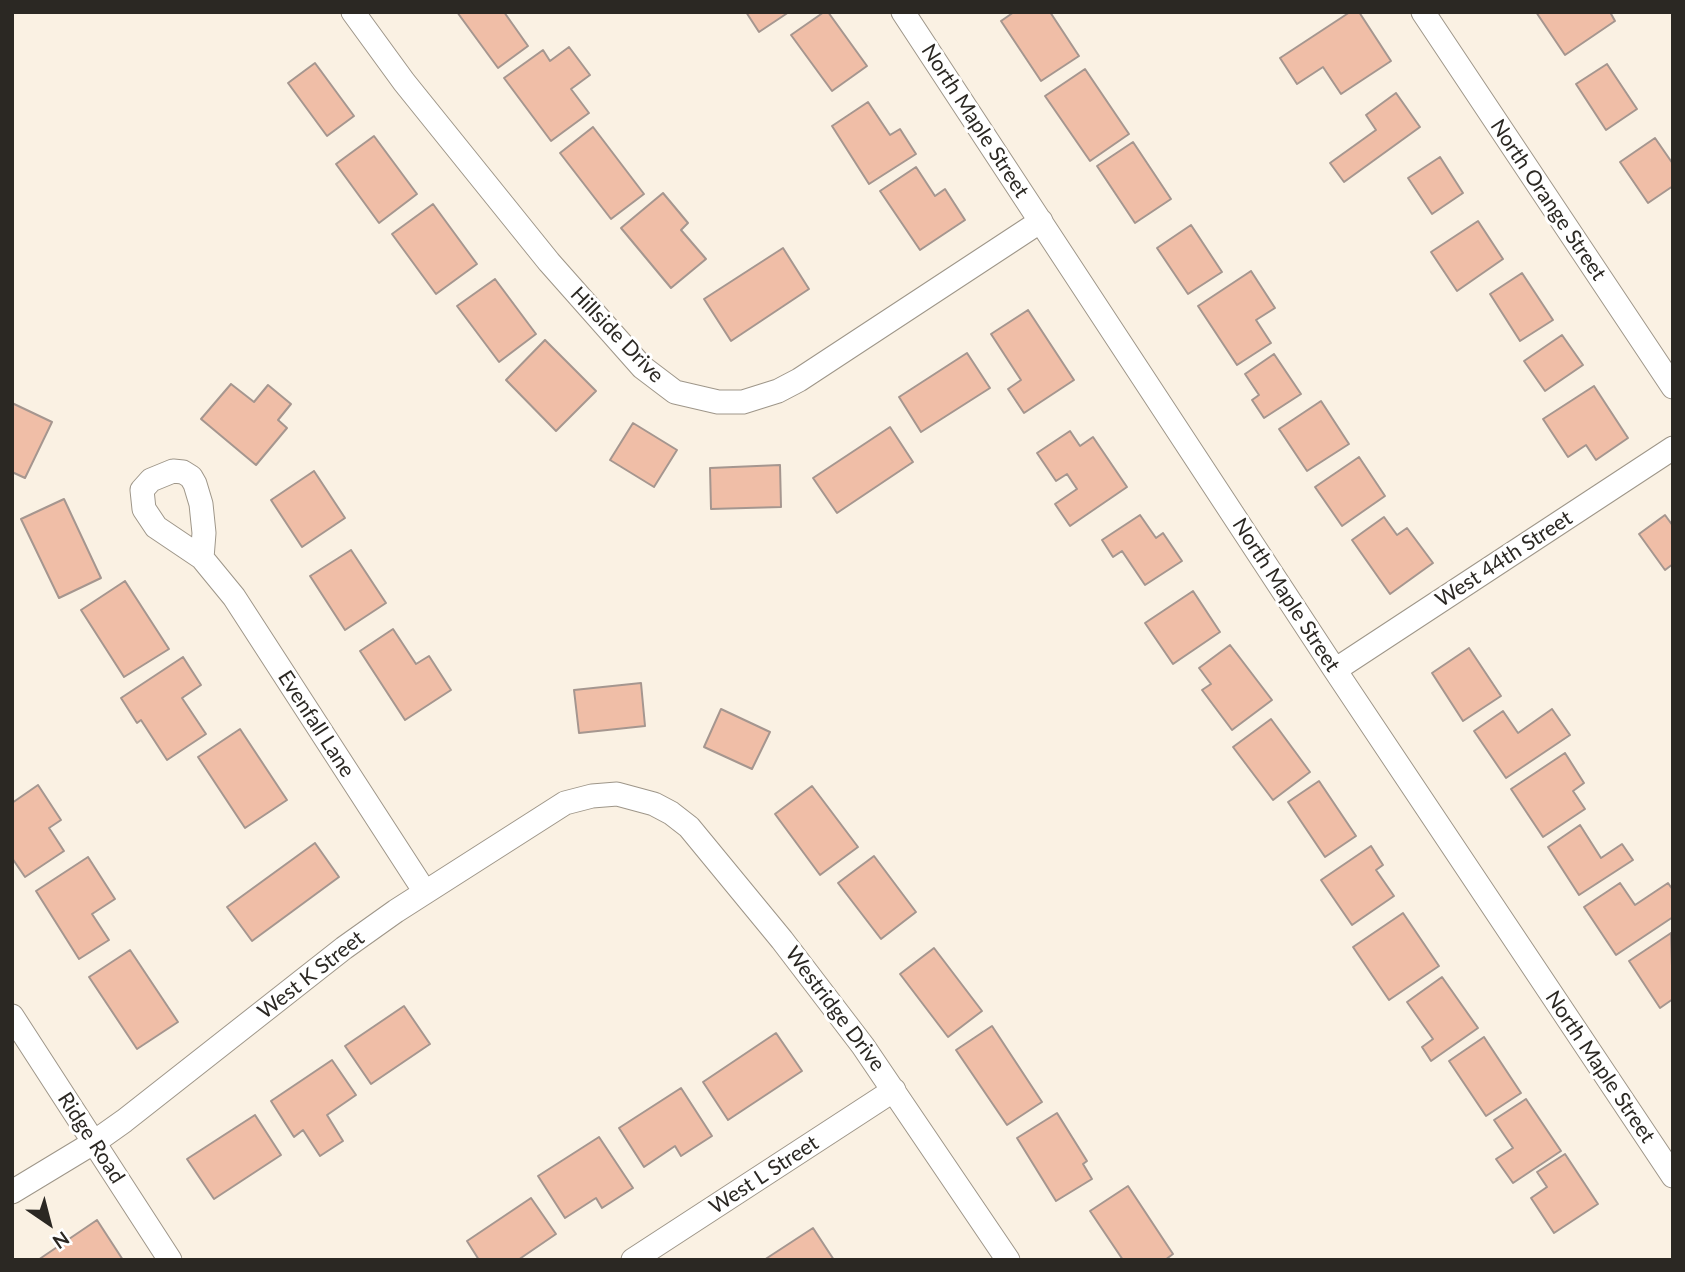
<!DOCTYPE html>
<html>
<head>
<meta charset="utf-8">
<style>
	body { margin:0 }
	#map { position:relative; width:1685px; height:1272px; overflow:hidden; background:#faf1e3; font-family:Lato,sans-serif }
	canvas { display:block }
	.frame { position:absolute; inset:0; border:14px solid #2b2823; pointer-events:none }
	.north { position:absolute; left:14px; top:1188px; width:70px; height:70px; -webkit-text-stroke:5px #fff; paint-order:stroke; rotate:145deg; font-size:19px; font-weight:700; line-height:28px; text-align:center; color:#2b2823 }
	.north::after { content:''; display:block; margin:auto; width:24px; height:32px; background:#2b2823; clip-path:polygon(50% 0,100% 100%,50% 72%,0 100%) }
</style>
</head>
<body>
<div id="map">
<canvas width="1685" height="1272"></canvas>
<div class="frame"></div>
<div class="north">N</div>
</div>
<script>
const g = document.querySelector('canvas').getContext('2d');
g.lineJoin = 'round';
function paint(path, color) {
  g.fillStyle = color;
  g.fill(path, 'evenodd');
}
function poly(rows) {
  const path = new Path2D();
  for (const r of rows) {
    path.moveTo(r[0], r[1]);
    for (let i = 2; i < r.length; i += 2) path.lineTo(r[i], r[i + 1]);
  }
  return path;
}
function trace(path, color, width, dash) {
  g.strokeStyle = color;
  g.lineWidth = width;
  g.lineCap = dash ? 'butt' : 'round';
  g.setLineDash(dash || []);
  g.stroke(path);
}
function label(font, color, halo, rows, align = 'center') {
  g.font = font + ' Lato,sans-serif';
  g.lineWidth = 6;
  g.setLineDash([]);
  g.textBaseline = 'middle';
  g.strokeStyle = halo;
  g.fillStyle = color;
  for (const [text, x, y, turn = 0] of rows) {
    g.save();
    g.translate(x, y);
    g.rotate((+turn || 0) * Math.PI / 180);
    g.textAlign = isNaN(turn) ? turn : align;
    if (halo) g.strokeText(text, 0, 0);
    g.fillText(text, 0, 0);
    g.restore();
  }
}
const building = poly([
	[457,12,504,12,528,46,498,68,457,12],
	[746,12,789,12,759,32,746,12],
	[824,12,828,12,867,66,832,91,791,35,824,12],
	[1014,12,1050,12,1079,56,1041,81,1001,21,1014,12],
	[1350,12,1359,12,1391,61,1341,94,1323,67,1297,84,1280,58,1350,12],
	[1536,12,1610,12,1615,21,1565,55,1536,12],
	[569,47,590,75,571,89,589,113,551,141,504,78,543,50,550,61,569,47],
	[315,63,354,116,327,136,288,83,315,63],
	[1607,64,1637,109,1606,130,1576,84,1607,64],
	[1085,69,1129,134,1090,161,1045,96,1085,69],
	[1396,93,1420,127,1344,182,1330,163,1376,130,1366,115,1396,93],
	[868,102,890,135,900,129,916,154,869,184,832,126,868,102],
	[593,127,644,194,611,219,560,153,593,127],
	[374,136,417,194,379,223,336,164,374,136],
	[1655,138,1673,164,1673,186,1648,203,1620,162,1655,138],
	[1133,142,1171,199,1135,223,1097,166,1133,142],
	[1440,157,1463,193,1432,214,1408,178,1440,157],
	[916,167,935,196,945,189,965,220,920,250,880,191,916,167],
	[663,193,688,223,681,230,706,259,671,288,621,228,663,193],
	[433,204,477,264,436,294,392,234,433,204],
	[1478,221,1503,259,1457,291,1431,252,1478,221],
	[1191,225,1222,272,1188,294,1157,248,1191,225],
	[783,248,809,289,731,341,704,299,783,248],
	[1251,271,1275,308,1256,320,1271,343,1237,365,1198,306,1251,271],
	[1522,273,1553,320,1520,341,1490,294,1522,273],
	[495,279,536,334,499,362,457,306,495,279],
	[1028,310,1074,380,1024,413,1008,389,1021,380,991,334,1028,310],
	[1562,335,1583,365,1545,391,1524,361,1562,335],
	[545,340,596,391,556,431,506,380,545,340],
	[967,353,990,388,921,432,899,397,967,353],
	[1274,354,1301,394,1264,418,1252,400,1259,395,1245,374,1274,354],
	[231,384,254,402,268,385,291,404,278,420,287,428,256,465,201,419,231,384],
	[1594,386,1628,438,1596,460,1586,445,1568,457,1543,419,1594,386],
	[1321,401,1349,444,1307,471,1279,429,1321,401],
	[12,403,52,422,25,478,12,472,12,403],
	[633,423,677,450,654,487,610,460,633,423],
	[890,427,913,462,837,513,813,478,890,427],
	[1070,431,1080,446,1093,437,1127,487,1070,526,1055,504,1077,489,1067,474,1056,481,1037,453,1070,431],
	[1359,457,1385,496,1342,526,1315,487,1359,457],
	[780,465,781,507,711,509,710,468,780,465],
	[314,471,345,518,302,547,271,500,314,471],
	[64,499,101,578,59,598,21,519,64,499],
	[1140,515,1156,538,1163,533,1182,561,1145,585,1122,551,1113,557,1102,540,1140,515],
	[1665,515,1673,526,1673,564,1665,570,1639,534,1665,515],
	[1384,517,1397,535,1407,528,1433,563,1390,594,1352,540,1384,517],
	[351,550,386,603,345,630,310,576,351,550],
	[125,581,169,649,124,677,81,610,125,581],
	[1193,591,1220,632,1173,664,1145,623,1193,591],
	[393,629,416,664,429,656,451,690,405,720,360,651,393,629],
	[1230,645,1272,700,1232,730,1202,690,1211,684,1199,668,1230,645],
	[1469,648,1501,696,1463,721,1432,673,1469,648],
	[183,657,201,685,182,698,206,734,167,760,141,720,137,723,121,698,183,657],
	[641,683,645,726,579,733,574,690,641,683],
	[721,709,770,732,752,769,704,747,721,709],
	[1552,709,1570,735,1506,778,1474,731,1503,711,1518,733,1552,709],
	[1271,719,1310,772,1273,800,1233,747,1271,719],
	[240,729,287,800,245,828,198,757,240,729],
	[1565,753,1584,783,1573,791,1585,809,1543,837,1511,789,1565,753],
	[1319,781,1356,836,1325,857,1288,802,1319,781],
	[38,785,61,820,49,828,64,851,25,877,12,858,12,803,38,785],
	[812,786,858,847,820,875,775,814,812,786],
	[1580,825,1601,858,1622,844,1633,860,1579,895,1548,847,1580,825],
	[315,843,339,877,252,941,227,907,315,843],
	[1371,846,1383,865,1376,870,1394,896,1352,925,1321,880,1371,846],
	[874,856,916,912,881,939,838,883,874,856],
	[88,857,115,899,92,914,109,940,79,959,36,891,88,857],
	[1620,883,1635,905,1668,883,1673,890,1673,917,1616,955,1584,907,1620,883],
	[1403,913,1439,966,1389,1000,1353,947,1403,913],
	[1671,933,1673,999,1660,1008,1629,961,1671,933],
	[934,948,982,1011,948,1037,900,974,934,948],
	[130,950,178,1022,137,1049,89,977,130,950],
	[1442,977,1478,1028,1431,1061,1422,1047,1433,1039,1407,1002,1442,977],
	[404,1006,430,1044,371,1084,345,1046,404,1006],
	[992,1026,1042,1102,1007,1125,956,1050,992,1026],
	[776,1033,802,1071,728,1120,703,1082,776,1033],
	[1484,1037,1521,1093,1486,1116,1449,1061,1484,1037],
	[332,1060,356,1095,327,1115,343,1141,320,1156,303,1130,294,1137,271,1101,332,1060],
	[681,1088,712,1136,681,1156,675,1146,644,1167,619,1128,681,1088],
	[1526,1099,1561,1151,1513,1183,1496,1159,1513,1148,1494,1120,1526,1099],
	[1057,1113,1087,1161,1083,1164,1092,1179,1056,1201,1017,1138,1057,1113],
	[255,1115,281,1155,214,1199,187,1159,255,1115],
	[599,1137,633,1188,602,1208,596,1198,565,1218,538,1176,599,1137],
	[1565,1154,1598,1204,1554,1233,1531,1198,1547,1187,1537,1172,1565,1154],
	[1128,1186,1173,1254,1165,1260,1123,1260,1090,1211,1128,1186],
	[531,1198,556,1234,518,1260,479,1260,467,1241,531,1198],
	[97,1220,123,1260,38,1260,97,1220],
	[813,1228,834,1260,764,1260,813,1228]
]);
paint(building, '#f0bea7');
trace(building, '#a5968f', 2);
const street = poly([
	[353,12,404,82,549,262,642,367,675,392,718,402,743,402,778,391,799,380,1041,221],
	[903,12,1335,670,1673,1176],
	[1423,12,1673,387],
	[173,471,183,472,191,477,195,484,201,504,204,533,202,558,156,527,144,509,142,490,151,480,173,471],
	[202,558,234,597,425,892],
	[1335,670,1673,448],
	[12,1016,170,1260],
	[12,1192,93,1143,124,1121,344,948,396,911,565,803,592,796,617,794,654,804,671,813,689,827,782,940,863,1046,1008,1260],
	[633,1260,894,1090]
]);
trace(street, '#9e9689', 25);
trace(street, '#fff', 23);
label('21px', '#2b2823', '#fff', [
	["North Maple Street",975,121,57],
	["North Orange Street",1548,200,56],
	["Hillside Drive",617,335,46],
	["West 44th Street",1504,559,-33],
	["North Maple Street",1286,595,57],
	["Evenfall Lane",316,724,57],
	["West K Street",311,975,-38],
	["Westridge Drive",835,1009,53],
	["North Maple Street",1600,1067,56],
	["Ridge Road",91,1138,57],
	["West L Street",764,1175,-33]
]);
</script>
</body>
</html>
